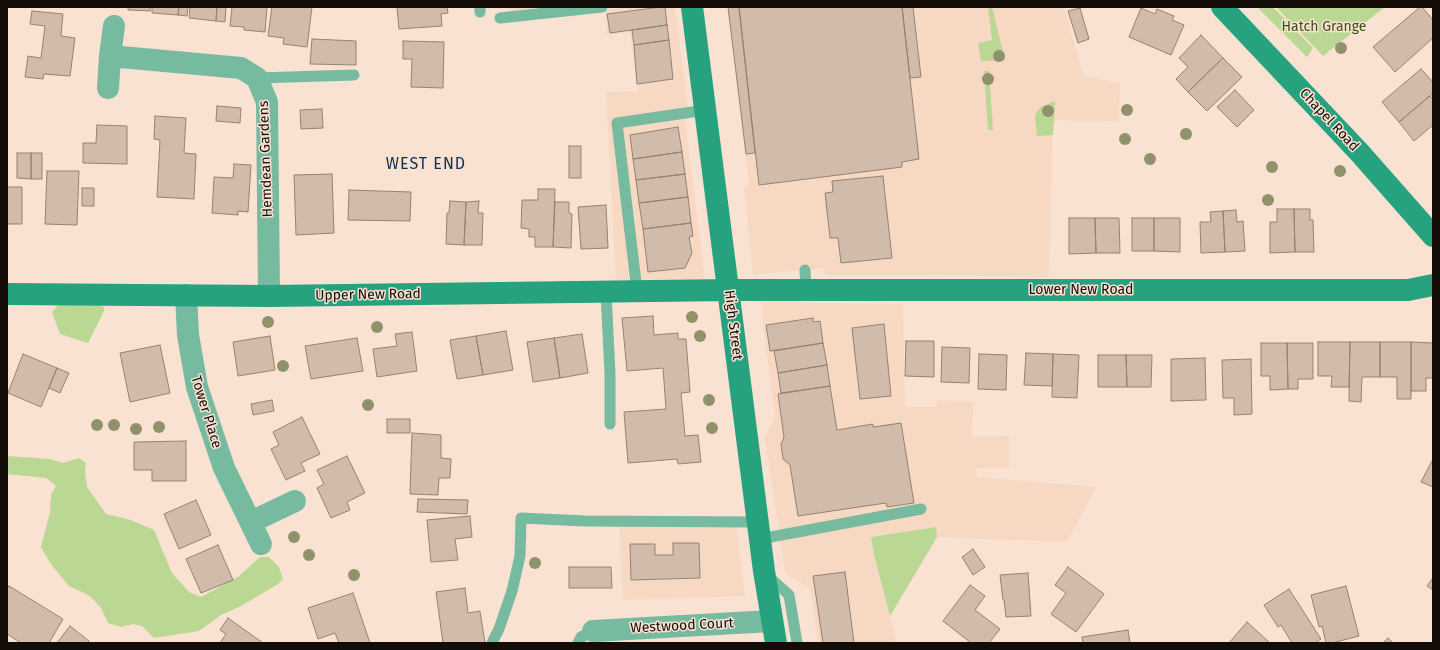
<!DOCTYPE html>
<html>
<head>
<meta charset="utf-8">
<style>
	body { margin:0 }
	#map { position:relative; width:1440px; height:650px; overflow:hidden; background:#f9e2d2; font-family:"Fira Sans",sans-serif }
	canvas { display:block }
	.frame { position:absolute; inset:0; border:8px solid #130c07; pointer-events:none }
</style>
</head>
<body>
<div id="map">
<canvas width="1440" height="650"></canvas>
<div class="frame"></div>
</div>
<script>
const g = document.querySelector('canvas').getContext('2d');
g.lineJoin = 'round';
function paint(path, color) {
  g.fillStyle = color;
  g.fill(path, 'evenodd');
}
function poly(rows) {
  const path = new Path2D();
  for (const r of rows) {
    path.moveTo(r[0], r[1]);
    for (let i = 2; i < r.length; i += 2) path.lineTo(r[i], r[i + 1]);
  }
  return path;
}
function trace(path, color, width, dash) {
  g.strokeStyle = color;
  g.lineWidth = width;
  g.lineCap = dash ? 'butt' : 'round';
  g.setLineDash(dash || []);
  g.stroke(path);
}
function label(font, color, halo, rows, align = 'center') {
  g.font = font + ' "Fira Sans",sans-serif';
  g.lineWidth = 3;
  g.setLineDash([]);
  g.textBaseline = 'middle';
  g.strokeStyle = halo;
  g.fillStyle = color;
  for (const [text, x, y, turn = 0] of rows) {
    g.save();
    g.translate(x, y);
    g.rotate((+turn || 0) * Math.PI / 180);
    g.textAlign = isNaN(turn) ? turn : align;
    if (halo) g.strokeText(text, 0, 0);
    g.fillText(text, 0, 0);
    g.restore();
  }
}
paint(poly([
	[510,7,586,7,511,16],
	[628,7,675,7,688,109,685,121,705,279,616,280,606,92,637,91,630,32,607,35,605,10],
	[728,7,1064,7,1083,76,1120,83,1119,121,1053,120,1049,277,930,275,825,275,823,268,753,275,744,186,749,185],
	[763,302,903,304,905,407,936,407,937,400,973,402,972,437,1009,436,1009,467,976,468,977,477,1096,487,1067,542,937,537,936,527,871,537,874,555,890,616,896,643,818,643,810,588,785,573,765,437,775,416,763,327],
	[619,524,736,524,745,596,623,600]
]), '#f7d9c3');
paint(poly([
	[988,7,992,7,1005,60,981,61,978,43,992,40],
	[1257,7,1273,7,1313,48,1307,57],
	[1276,7,1385,7,1323,56],
	[984,71,989,71,993,130,988,130],
	[1055,101,1053,135,1037,136,1035,117,1037,111,1041,107],
	[92,297,105,309,88,343,60,334,52,312,64,298],
	[7,456,50,459,63,463,79,458,86,463,85,472,87,487,106,514,131,520,154,530,172,573,189,592,201,597,238,577,260,557,269,557,279,567,283,579,278,584,241,606,221,615,199,631,154,638,142,626,133,624,121,627,108,623,101,608,90,596,69,586,50,563,41,547,50,512,51,495,56,486,46,478,7,474],
	[936,527,937,537,890,616,874,555,871,537]
]), '#bbd794');
const building = poly([
	[128,7,150,7,150,11,128,10,128,7],
	[152,7,179,7,178,15,152,13,152,7],
	[179,7,188,7,187,16,178,15,179,7],
	[190,7,217,7,216,21,189,18,190,7],
	[217,7,226,7,225,22,216,21,217,7],
	[232,7,267,7,265,32,244,30,244,27,230,26,232,7],
	[272,7,312,7,307,47,283,44,284,38,268,36,272,7],
	[397,7,447,7,448,13,441,14,442,26,399,29,397,7],
	[661,7,665,7,667,25,610,33,607,14,661,7],
	[728,7,739,7,755,153,746,154,728,7],
	[739,7,902,7,919,159,902,162,902,167,759,185,739,7],
	[902,7,913,7,921,77,910,78,902,7],
	[1420,7,1422,7,1433,20,1433,38,1395,72,1373,47,1420,7],
	[1080,8,1089,39,1078,43,1068,11,1080,8],
	[1141,8,1155,14,1157,9,1174,16,1172,20,1184,25,1171,55,1129,37,1141,8],
	[32,11,63,14,61,36,75,38,70,76,44,74,43,79,25,77,28,56,41,58,45,26,30,24,32,11],
	[667,25,669,40,634,45,632,30,667,25],
	[1201,35,1223,58,1188,92,1176,79,1188,67,1179,58,1201,35],
	[312,39,356,41,356,65,310,64,312,39],
	[669,40,673,79,637,84,634,45,669,40],
	[403,41,444,42,443,88,411,87,412,59,403,59,403,41],
	[1223,58,1242,77,1207,111,1188,92,1223,58],
	[1421,69,1433,82,1433,93,1399,122,1382,102,1421,69],
	[1235,90,1254,110,1237,127,1217,107,1235,90],
	[1430,96,1433,99,1433,125,1414,141,1399,122,1430,96],
	[217,106,241,108,240,123,216,121,217,106],
	[322,109,323,128,301,129,300,110,322,109],
	[155,116,186,118,184,153,196,154,194,199,157,197,160,140,154,139,155,116],
	[97,125,127,126,127,164,83,163,83,143,96,143,97,125],
	[678,127,682,152,633,159,630,135,678,127],
	[569,146,581,146,581,178,569,178,569,146],
	[682,152,685,174,636,180,633,159,682,152],
	[17,153,31,153,31,179,17,178,17,153],
	[31,153,42,153,42,179,31,179,31,153],
	[234,164,251,165,248,212,238,211,238,215,212,213,214,177,233,178,234,164],
	[47,171,79,171,77,225,45,224,47,171],
	[332,174,334,233,296,235,294,175,332,174],
	[685,174,688,197,639,203,636,180,685,174],
	[883,176,892,258,841,263,838,238,830,238,825,193,833,192,832,181,883,176],
	[7,187,22,187,22,224,7,224,7,187],
	[82,188,94,188,94,206,82,206,82,188],
	[538,189,555,189,553,247,535,247,535,237,529,237,529,229,521,228,522,200,538,200,538,189],
	[349,190,411,192,410,221,348,220,349,190],
	[688,197,691,223,643,229,639,203,688,197],
	[450,201,466,202,464,245,446,244,447,213,449,213,450,201],
	[479,201,478,213,483,213,482,245,464,245,466,202,479,201],
	[555,202,569,202,569,213,572,214,571,248,553,247,555,202],
	[606,205,608,248,581,249,578,207,606,205],
	[1277,209,1294,209,1295,252,1270,253,1270,222,1277,222,1277,209],
	[1294,209,1310,209,1310,220,1313,220,1314,252,1295,252,1294,209],
	[1236,210,1237,222,1243,221,1245,251,1225,252,1223,211,1236,210],
	[1223,211,1225,252,1201,253,1200,222,1211,222,1210,212,1223,211],
	[1069,218,1095,218,1096,253,1069,254,1069,218],
	[1095,218,1119,218,1120,253,1096,253,1095,218],
	[1132,218,1154,218,1154,251,1132,251,1132,218],
	[1154,218,1180,218,1180,252,1154,251,1154,218],
	[691,223,693,236,689,237,692,253,685,268,648,272,643,229,691,223],
	[653,316,654,335,678,333,678,339,686,339,690,392,681,393,685,436,698,435,701,462,678,464,677,459,628,463,624,412,666,409,663,368,627,371,622,318,653,316],
	[813,318,813,322,820,321,823,343,770,351,766,325,813,318],
	[884,324,891,396,860,399,852,328,884,324],
	[506,331,513,370,483,375,476,336,506,331],
	[412,332,417,371,377,377,373,349,397,346,395,334,412,332],
	[582,334,588,373,560,378,554,338,582,334],
	[270,336,275,370,238,376,233,342,270,336],
	[476,336,483,375,457,379,450,340,476,336],
	[357,338,363,371,311,379,305,346,357,338],
	[554,338,560,378,533,382,527,342,554,338],
	[906,341,934,341,934,377,905,376,906,341],
	[1318,342,1350,342,1349,387,1331,387,1332,376,1318,376,1318,342],
	[1350,342,1380,342,1380,377,1362,377,1361,402,1349,401,1350,342],
	[1380,342,1411,342,1411,399,1397,399,1397,377,1380,377,1380,342],
	[1411,342,1433,343,1433,378,1426,378,1426,391,1411,391,1411,342],
	[823,343,827,365,778,373,774,351,823,343],
	[1261,343,1287,343,1288,389,1270,390,1270,376,1261,376,1261,343],
	[1287,343,1313,343,1313,379,1298,379,1298,389,1288,389,1287,343],
	[160,345,170,393,130,402,120,353,160,345],
	[942,347,970,348,969,383,941,382,942,347],
	[1026,353,1053,354,1052,386,1024,385,1026,353],
	[23,354,57,368,41,407,8,393,23,354],
	[979,354,1007,355,1006,390,978,389,979,354],
	[1053,354,1079,355,1077,398,1052,397,1053,354],
	[1098,355,1126,355,1127,387,1098,387,1098,355],
	[1126,355,1152,355,1151,387,1127,387,1126,355],
	[1205,358,1206,400,1171,401,1171,359,1205,358],
	[1251,359,1252,414,1234,415,1234,398,1223,398,1222,360,1251,359],
	[827,365,830,386,781,393,778,373,827,365],
	[57,368,69,373,60,393,49,388,57,368],
	[830,386,837,430,873,424,873,427,901,423,914,503,887,507,886,503,798,516,790,465,783,459,781,444,784,437,778,394,830,386],
	[272,400,274,411,253,415,251,404,272,400],
	[302,417,320,454,301,463,305,471,286,480,271,449,279,445,273,432,302,417],
	[387,419,410,419,410,433,387,433,387,419],
	[412,433,441,435,441,458,451,459,450,478,439,478,438,495,410,494,412,433],
	[186,441,186,481,152,481,152,470,134,470,134,442,186,441],
	[347,456,365,493,347,502,350,510,331,518,317,488,324,484,317,470,347,456],
	[1433,459,1433,487,1421,482,1433,459],
	[418,499,468,500,467,514,417,512,418,499],
	[196,500,211,535,179,549,164,514,196,500],
	[470,516,472,537,455,539,458,560,431,562,427,520,470,516],
	[673,543,699,543,700,578,631,580,630,544,655,544,655,555,673,555,673,543],
	[218,545,233,580,201,593,186,559,218,545],
	[973,549,985,567,973,575,962,557,973,549],
	[569,567,611,567,612,588,569,588,569,567],
	[1068,567,1104,594,1076,632,1051,614,1066,593,1055,585,1068,567],
	[845,572,854,643,823,643,813,576,845,572],
	[1028,573,1031,616,1006,617,1004,600,1003,600,1000,575,1028,573],
	[1433,578,1433,590,1427,586,1433,578],
	[970,585,985,596,975,610,1000,629,989,643,971,643,943,621,970,585],
	[9,586,63,619,49,643,21,643,7,634,7,589,9,586],
	[1346,586,1359,636,1332,643,1326,643,1322,626,1319,627,1311,595,1346,586],
	[465,588,468,613,480,611,485,643,443,643,436,592,465,588],
	[1289,589,1321,639,1315,643,1292,643,1281,625,1278,627,1264,605,1289,589],
	[353,593,370,643,339,643,335,633,318,639,308,608,353,593],
	[228,618,263,643,220,643,226,634,220,630,228,618],
	[1247,622,1270,643,1229,643,1247,622],
	[70,626,89,641,88,643,57,643,70,626],
	[1128,630,1130,643,1083,643,1082,637,1128,630],
	[1388,638,1393,643,1383,643,1388,638]
]);
paint(building, '#d1bcab');
trace(building, '#958272', 1);
trace(poly([
	[480,7,480,12],
	[500,18,602,7],
	[257,78,354,75],
	[805,270,806,290],
	[637,291,617,123,706,110],
	[606,292,610,374,610,424],
	[760,539,921,509],
	[767,575,789,595,797,643],
	[492,643,499,629,512,591,520,556,521,518,585,521,758,522],
	[578,643,581,637,593,631]
]), '#76baa0', 11);
trace(poly([
	[110,56,241,68,257,78,267,102,269,296],
	[108,88,110,56,114,26],
	[186,295,188,335,197,387,224,468,261,544],
	[251,522,295,501],
	[593,631,772,621]
]), '#76baa0', 22);
trace(poly([
	[692,7,764,571,776,643],
	[1222,7,1359,152,1433,236],
	[7,294,269,296,729,290,1408,290,1433,285]
]), '#26a27e', 22);
g.fillStyle = '#90926b';
for (const [x, y] of [
	[1341,48],
	[999,56],
	[988,79],
	[1127,110],
	[1048,111],
	[1186,134],
	[1125,139],
	[1150,159],
	[1272,167],
	[1340,171],
	[1268,200],
	[692,317],
	[268,322],
	[377,327],
	[700,336],
	[283,366],
	[709,400],
	[368,405],
	[97,425],
	[114,425],
	[159,427],
	[712,428],
	[136,429],
	[294,537],
	[309,555],
	[535,563],
	[354,575]
]) {
  g.beginPath();
  g.arc(x, y, 6, 0, 2 * Math.PI);
  g.fill();
}
label('14px', '#3b5016', '#f9e2d2', [
	["Hatch Grange",1324,27]
]);
label('14px', '#130c07', '#f9e2d2', [
	["Chapel Road",1329,120,47],
	["Hemdean Gardens",266,159,-92],
	["Lower New Road",1081,290],
	["Upper New Road",368,295,-1],
	["High Street",733,325,83],
	["Tower Place",206,412,73],
	["Westwood Court",682,626,-3]
]);
g.letterSpacing = '1px';
label('16px', '#092f55', '#f9e2d2', [
	["WEST END",426,165]
]);
g.letterSpacing = '0px';
</script>
</body>
</html>
